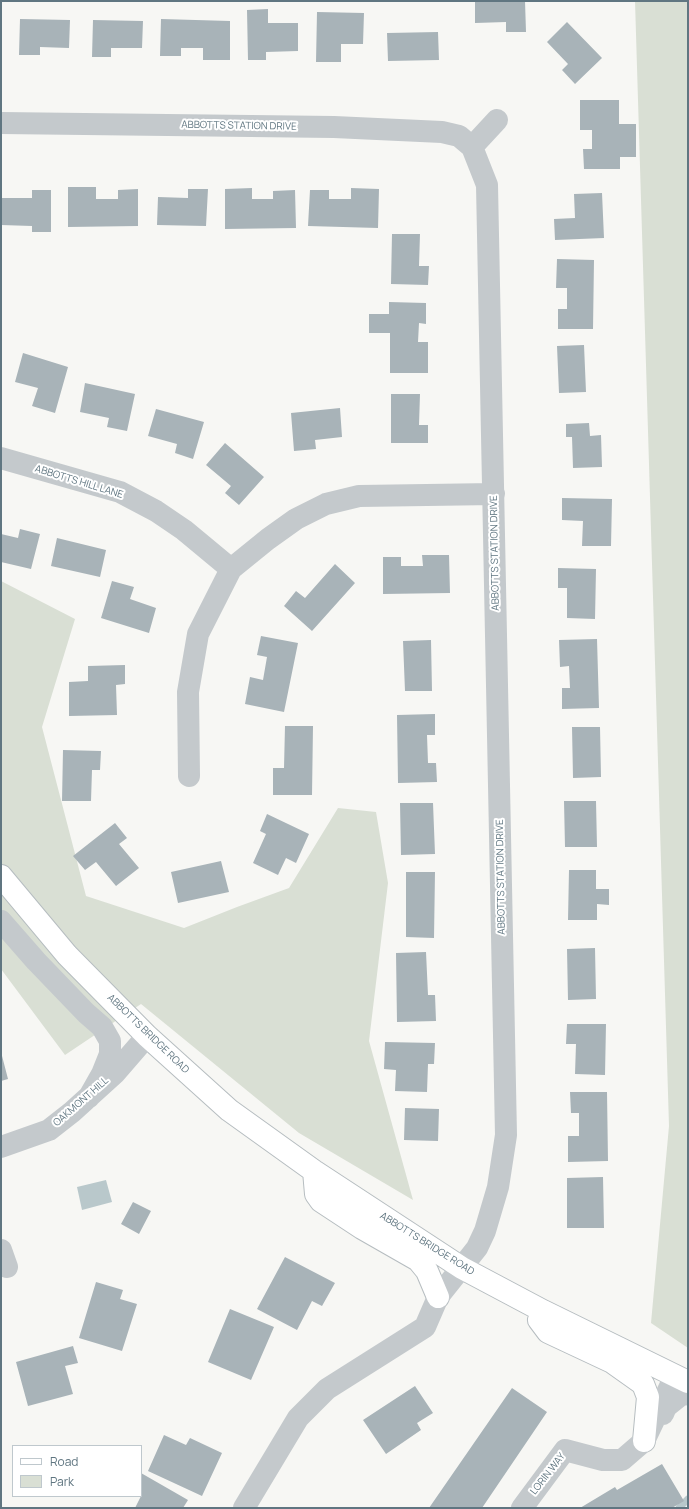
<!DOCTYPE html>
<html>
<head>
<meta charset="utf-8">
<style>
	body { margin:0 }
	#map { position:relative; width:689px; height:1509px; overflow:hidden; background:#f7f7f4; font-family:Manrope,sans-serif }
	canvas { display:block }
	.frame { position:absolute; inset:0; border:2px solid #607681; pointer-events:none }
	.legend { position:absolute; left:12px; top:1445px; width:130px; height:52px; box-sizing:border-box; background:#fff; border:1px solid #bfc8cd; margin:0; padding:5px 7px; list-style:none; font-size:12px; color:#607681 }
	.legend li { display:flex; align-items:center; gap:8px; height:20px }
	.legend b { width:20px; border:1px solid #bfc8cd }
</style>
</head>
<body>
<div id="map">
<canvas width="689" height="1509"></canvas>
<div class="frame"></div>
<ul class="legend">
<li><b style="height:5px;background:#fff"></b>Road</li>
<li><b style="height:11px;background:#d9dfd4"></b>Park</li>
</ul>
</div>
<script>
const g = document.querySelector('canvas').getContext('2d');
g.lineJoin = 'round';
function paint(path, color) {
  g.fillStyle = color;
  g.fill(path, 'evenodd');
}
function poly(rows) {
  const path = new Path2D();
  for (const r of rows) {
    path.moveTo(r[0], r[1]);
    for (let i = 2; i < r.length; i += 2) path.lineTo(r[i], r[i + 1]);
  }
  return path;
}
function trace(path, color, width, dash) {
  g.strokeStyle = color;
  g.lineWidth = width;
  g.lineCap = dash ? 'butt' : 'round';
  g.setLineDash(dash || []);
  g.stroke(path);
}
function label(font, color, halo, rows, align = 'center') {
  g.font = font + ' Manrope,sans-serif';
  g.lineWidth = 4;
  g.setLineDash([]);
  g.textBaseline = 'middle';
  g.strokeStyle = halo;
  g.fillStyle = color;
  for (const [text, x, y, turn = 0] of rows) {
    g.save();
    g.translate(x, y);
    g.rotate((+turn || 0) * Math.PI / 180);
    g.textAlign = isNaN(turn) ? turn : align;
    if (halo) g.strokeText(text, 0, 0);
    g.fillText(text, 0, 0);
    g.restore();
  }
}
paint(poly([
	[635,1,688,1,688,1348,651,1323,669,1126],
	[1,581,75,619,42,727,86,896,184,928,237,907,289,888,338,808,376,812,388,883,369,1041,413,1200,299,1133,141,1004,65,1055,1,969]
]), '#d9dfd4');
paint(poly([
	[106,1180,112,1202,82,1210,77,1187]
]), '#b9c8cb');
trace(poly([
	[679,1508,688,1499]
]), '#b9c8cb', 7);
paint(poly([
	[475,1,525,1,526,32,506,32,506,22,475,23],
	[268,9,268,23,298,23,298,51,266,52,266,60,248,60,247,10],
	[317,12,364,13,363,44,341,44,341,62,316,62],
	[20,19,70,20,69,48,40,47,40,55,19,55],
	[161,19,230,21,230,60,203,60,203,48,181,48,181,56,160,56],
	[93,20,143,21,142,48,111,48,111,57,92,57],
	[567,22,602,58,575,84,562,70,568,64,547,42],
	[438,32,439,60,388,61,387,33],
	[580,100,619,100,619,124,636,124,636,157,620,157,620,169,584,169,583,149,592,149,592,130,580,130],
	[68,187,96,187,96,199,118,199,118,190,138,189,138,226,68,227],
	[252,188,252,199,273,199,273,191,295,190,296,228,225,229,225,189],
	[351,188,379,189,378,228,308,226,310,190,329,190,329,199,351,199],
	[188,189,208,189,206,226,157,225,158,197,188,198],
	[32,190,51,190,51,232,32,232,32,226,1,225,1,198,32,198],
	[602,193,604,238,555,240,554,219,575,218,574,194],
	[392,234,420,234,419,266,429,266,428,285,391,284],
	[557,259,594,260,593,329,558,329,558,309,567,309,567,288,556,288],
	[389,302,426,303,426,324,419,323,418,342,428,342,428,373,390,373,390,333,369,333,369,314,389,314],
	[584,345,586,392,559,393,557,346],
	[23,353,68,367,55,413,32,406,38,388,15,382],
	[85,383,135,394,127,431,107,427,109,418,80,412],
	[391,394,420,394,419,425,428,425,428,443,391,443],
	[340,408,342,437,315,440,316,449,294,451,291,413],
	[156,409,204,422,193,459,175,453,177,444,148,436],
	[589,423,590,436,601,435,602,467,573,468,572,437,566,437,566,424],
	[225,443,264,477,239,505,225,493,231,486,206,465],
	[562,498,612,499,611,546,582,546,583,521,562,520],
	[20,529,40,534,31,569,1,562,1,534,18,538],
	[57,538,106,550,100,577,51,566],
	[422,555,449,555,450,593,383,594,383,557,401,557,401,566,423,566],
	[335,564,355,583,312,631,284,606,296,591,305,598],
	[558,568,596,569,595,619,567,618,567,588,558,588],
	[112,581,134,587,130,599,156,608,149,633,101,618],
	[261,636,298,643,284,712,245,704,250,677,263,680,267,657,257,655],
	[597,639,599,708,562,709,562,688,570,688,569,666,560,667,559,640],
	[431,640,432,691,405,691,403,641],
	[125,665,125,684,116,685,117,715,69,716,69,682,88,681,88,666],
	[435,714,435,735,427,735,428,763,436,763,437,782,398,783,397,715],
	[285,726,313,726,312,795,273,795,273,768,284,768],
	[572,727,600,727,601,777,573,778],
	[63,750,101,751,100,770,92,770,91,801,62,801],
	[564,801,596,801,597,847,565,847],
	[400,803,433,803,435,854,401,855],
	[267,814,309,834,296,863,286,858,278,875,253,863,266,834,260,831],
	[115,823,127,838,119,844,139,868,116,886,96,862,85,870,73,856],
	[221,861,229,892,178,903,171,872],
	[569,870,596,870,596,889,609,889,609,905,597,904,597,920,568,920],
	[406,872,435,872,434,938,406,937],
	[595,948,596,999,568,1000,567,949],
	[426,952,428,995,435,995,436,1021,397,1022,396,953],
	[567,1024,606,1024,605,1075,575,1074,576,1044,566,1044],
	[385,1042,435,1043,434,1064,428,1064,427,1092,395,1091,396,1070,384,1069],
	[1,1052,8,1079,1,1081],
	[570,1092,607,1092,608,1161,568,1162,568,1136,579,1136,579,1113,571,1113],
	[405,1108,439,1109,438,1141,404,1140],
	[603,1177,604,1228,567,1228,567,1178],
	[133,1202,151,1211,139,1234,121,1224],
	[285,1257,335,1283,322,1306,312,1301,297,1330,257,1309],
	[96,1282,123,1290,120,1299,137,1304,122,1351,79,1338],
	[230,1309,274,1327,251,1380,208,1362],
	[73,1346,78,1363,65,1366,73,1394,28,1406,16,1362],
	[415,1386,433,1413,417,1423,421,1430,386,1454,363,1420],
	[512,1388,547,1412,482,1508,429,1508],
	[164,1435,186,1445,190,1438,222,1453,202,1496,148,1471],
	[662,1464,684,1501,672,1508,580,1508,615,1487,617,1490],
	[141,1473,188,1500,183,1508,135,1508,141,1496]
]), '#a8b3b8');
const secondary = poly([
	[1,876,67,955,147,1036,229,1110,314,1171,462,1268,543,1311,688,1382],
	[314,1171,316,1194,321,1201,362,1228,418,1260,427,1271,438,1297],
	[543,1311,539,1320,548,1332,612,1362,643,1384,648,1397,644,1441]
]);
trace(secondary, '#b6bdc0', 24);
trace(poly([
	[1,123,334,127,442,132,459,136,472,147,487,185,506,1135,498,1187,485,1231,477,1248,438,1297,425,1327,327,1389,298,1418,244,1508],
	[472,147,497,120],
	[1,458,120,492,156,511,184,530,231,569],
	[189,776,188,692,198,634,231,569,268,539,296,519,326,504,359,496,494,494],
	[1,921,36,961,86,1013,102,1027,110,1041,110,1054,102,1074,89,1097],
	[1,1147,49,1130,72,1112,115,1073,147,1036],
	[1,1250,7,1267],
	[663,1414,666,1407,681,1395,688,1394],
	[522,1508,565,1450,603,1460,622,1460,644,1441,675,1376]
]), '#c4c9cc', 22);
trace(secondary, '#fff', 22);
label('10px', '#607681', '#fff', [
	["ABBOTTS STATION DRIVE",239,126,1],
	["ABBOTTS HILL LANE",79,482,17],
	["ABBOTTS STATION DRIVE",495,553,-91],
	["ABBOTTS STATION DRIVE",501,877,-91],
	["ABBOTTS BRIDGE ROAD",148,1034,44],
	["OAKMONT HILL",81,1102,-41],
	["ABBOTTS BRIDGE ROAD",427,1244,32],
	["LORIN WAY",548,1474,-52]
]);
</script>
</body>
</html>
